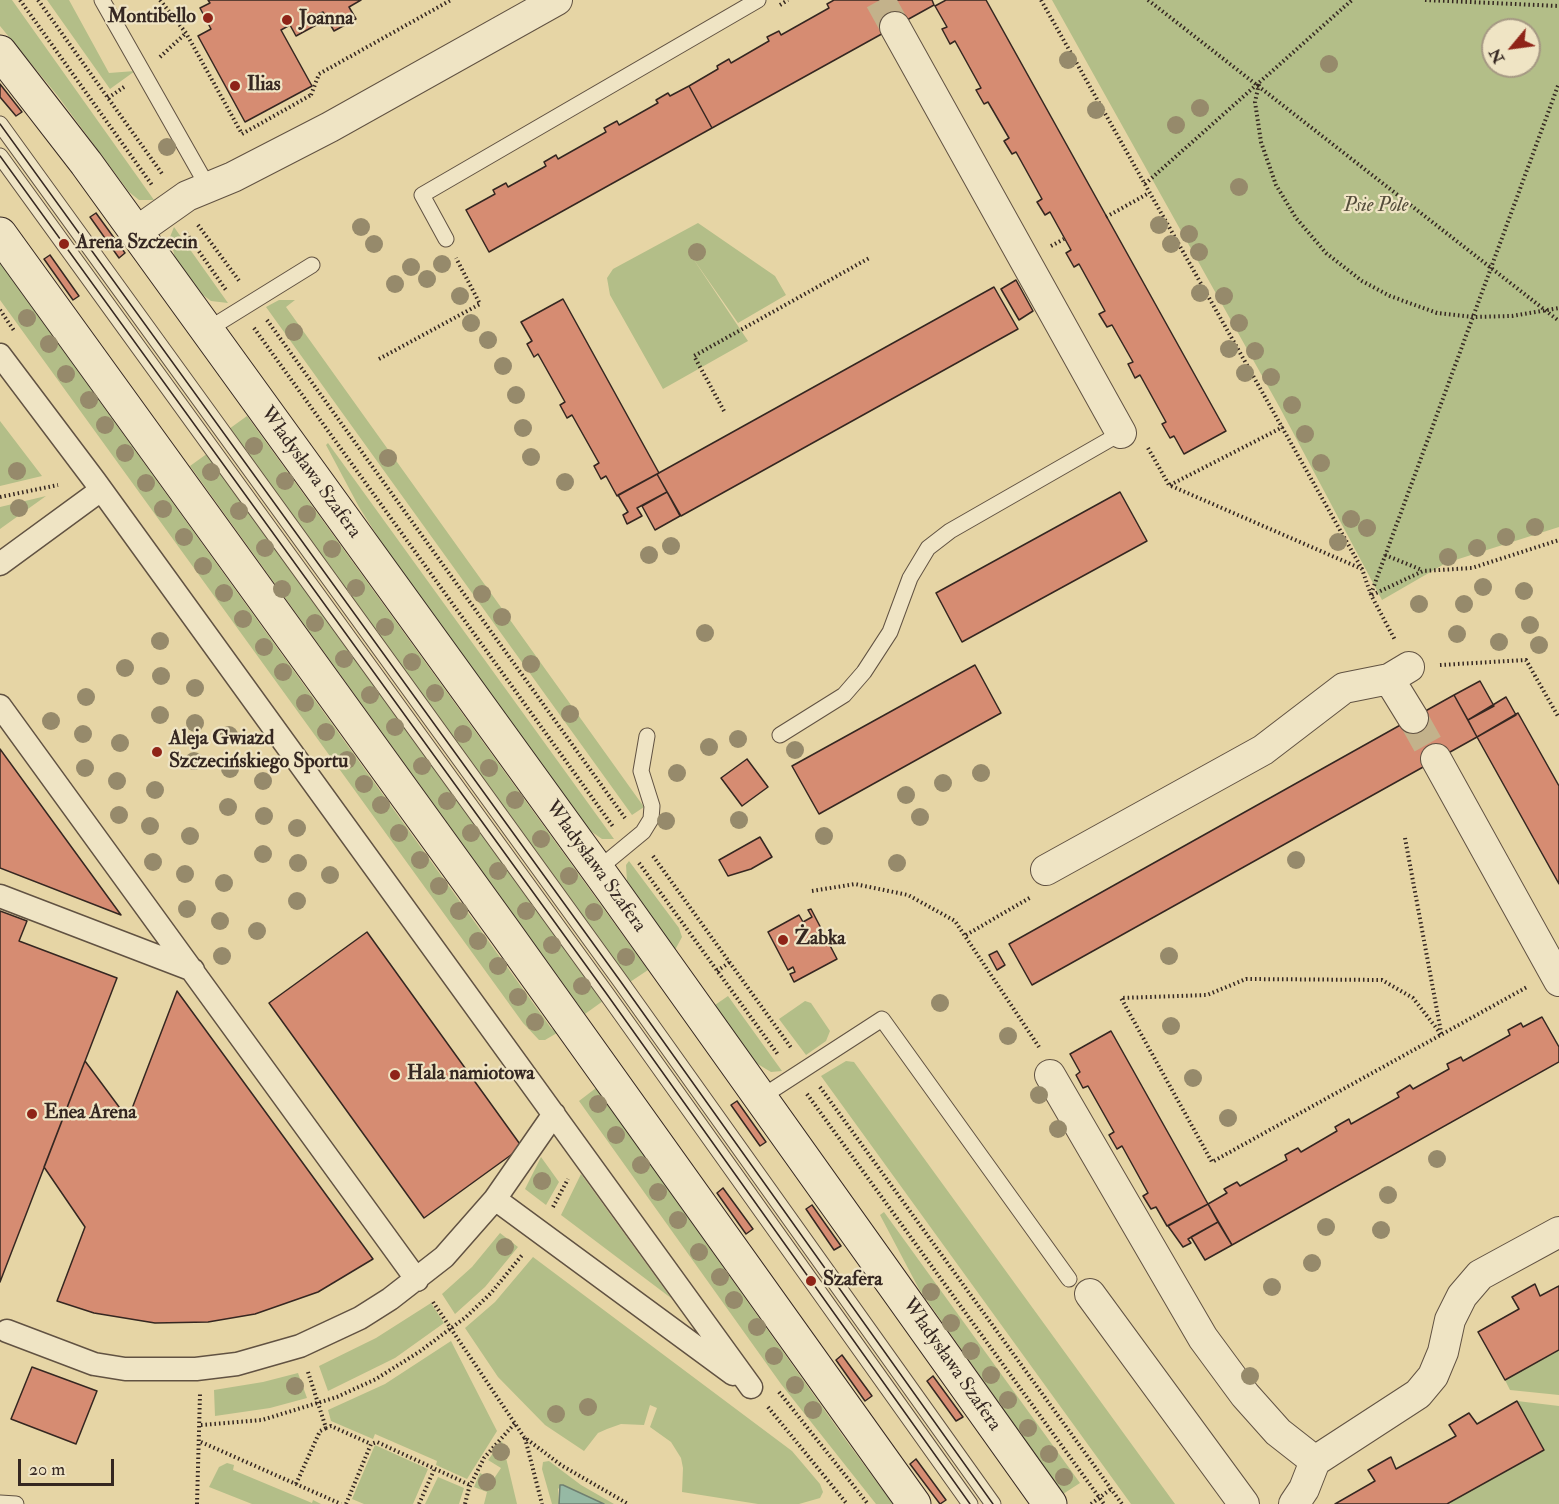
<!DOCTYPE html>
<html>
<head>
<meta charset="utf-8">
<style>
	body { margin:0 }
	#map { position:relative; width:1559px; height:1504px; overflow:hidden; background:#e6d5a5; font-family:"IM FELL Double Pica",serif }
	canvas { display:block }
	.north { position:absolute; left:1481px; top:18px; width:60px; height:60px; box-sizing:border-box; background:#efe4c4; border:2px solid #a59883; border-radius:50%; rotate:241deg; font-size:16px; font-weight:700; line-height:24px; text-align:center; color:#352721 }
	.north::after { content:''; display:block; margin:auto; width:21px; height:27px; background:#8f2418; clip-path:polygon(50% 0,100% 100%,50% 72%,0 100%) }
	.scale { position:absolute; left:18px; top:1459px; width:96px; height:27px; box-sizing:border-box; border:3px solid #352721; border-top:0; padding-left:8px; font-size:18px; line-height:21px; white-space:nowrap; color:#352721; -webkit-text-stroke:4px #efe4c4; paint-order:stroke }
</style>
</head>
<body>
<div id="map">
<canvas width="1559" height="1504"></canvas>
<div class="north">N</div>
<div class="scale">20 m</div>
</div>
<script>
const g = document.querySelector('canvas').getContext('2d');
g.lineJoin = 'round';
function paint(path, color) {
  g.fillStyle = color;
  g.fill(path, 'evenodd');
}
function poly(rows) {
  const path = new Path2D();
  for (const r of rows) {
    path.moveTo(r[0], r[1]);
    for (let i = 2; i < r.length; i += 2) path.lineTo(r[i], r[i + 1]);
  }
  return path;
}
function trace(path, color, width, dash) {
  g.strokeStyle = color;
  g.lineWidth = width;
  g.lineCap = dash ? 'butt' : 'round';
  g.setLineDash(dash || []);
  g.stroke(path);
}
function label(font, color, halo, rows, align = 'center') {
  g.font = font + ' "IM FELL Double Pica",serif';
  g.lineWidth = 4.5;
  g.setLineDash([]);
  g.textBaseline = 'middle';
  g.strokeStyle = halo;
  g.fillStyle = color;
  for (const [text, x, y, turn = 0] of rows) {
    g.save();
    g.translate(x, y);
    g.rotate((+turn || 0) * Math.PI / 180);
    g.textAlign = isNaN(turn) ? turn : align;
    if (halo) g.strokeText(text, 0, 0);
    g.fillText(text, 0, 0);
    g.restore();
  }
}
paint(poly([
	[0,0,12,0,154,200,139,200,129,192,57,95,0,26],
	[47,0,69,0,109,73,135,71,110,89],
	[1052,0,1559,0,1559,527,1446,563,1382,600,1280,408],
	[1493,30,1529,30,1529,66,1493,66],
	[698,223,775,276,786,295,738,323,692,257,748,341,663,389,610,295,607,278,613,269],
	[174,227,228,303,211,301,203,295,175,258,170,237],
	[0,263,551,1028,557,1033,545,1040,539,1040,523,1023,0,300],
	[279,300,295,300,286,307,644,807,632,815,266,307],
	[247,416,648,970,630,982,229,429],
	[0,421,42,476,0,486],
	[328,443,614,839,602,839,589,830,385,548,359,507,326,445],
	[208,453,603,1001,585,1014,190,466],
	[46,496,0,529,0,507],
	[629,861,679,928,682,937,675,950,627,881,626,865],
	[728,996,782,1071,771,1072,756,1063,715,1005],
	[805,1001,811,1003,830,1031,826,1041,806,1055,779,1019],
	[846,1061,854,1062,1175,1504,1131,1504,821,1076],
	[596,1088,845,1439,893,1504,876,1504,781,1384,579,1101],
	[541,1157,559,1182,546,1205,525,1189],
	[581,1174,671,1298,561,1215],
	[884,1212,1080,1483,1063,1494,919,1289,880,1215],
	[500,1233,518,1247,485,1287,455,1314,442,1294,472,1267],
	[533,1257,792,1451,820,1484,823,1492,820,1498,799,1504,758,1504,682,1492,683,1468,681,1458,671,1442,650,1427,657,1408,650,1405,644,1425,621,1424,607,1429,598,1433,584,1451,545,1425,498,1377,465,1328,495,1302],
	[431,1303,444,1323,395,1358,328,1391,319,1366,376,1338],
	[451,1341,497,1431,467,1479,436,1465,437,1461,375,1434,373,1439,331,1421,328,1410,385,1384],
	[1559,1350,1559,1395,1510,1390,1505,1380],
	[298,1373,307,1398,270,1408,215,1416,214,1390,263,1382],
	[1517,1401,1559,1406,1559,1504,1447,1504,1544,1450],
	[502,1441,517,1504,484,1504,487,1492,474,1487,480,1473,493,1480,501,1468,488,1460],
	[375,1445,428,1469,413,1504,364,1504,352,1499],
	[549,1461,581,1485,614,1504,604,1504,562,1485,558,1489,559,1504,552,1504,542,1469,543,1462],
	[227,1463,234,1465,233,1470,312,1503,313,1500,321,1504,252,1504,209,1487,219,1467],
	[438,1477,464,1488,459,1504,425,1504]
]), '#b3be88');
const water = poly([
	[560,1485,563,1485,604,1504,559,1504,560,1485]
]);
paint(water, '#96b9a4');
trace(water, '#6f7f70', 1.5);
const building = poly([
	[208,0,361,0,349,7,356,19,334,31,323,12,314,16,318,24,296,36,290,25,281,30,312,86,245,122,198,36,211,29,200,8,210,3,208,0],
	[834,0,932,0,934,5,712,128,689,86,718,69,717,66,729,59,731,63,769,41,767,37,779,31,781,35,829,8,827,4,834,0],
	[946,0,986,0,1226,431,1184,454,1174,436,1170,438,1162,424,1166,422,1140,375,1135,378,1128,364,1133,362,1112,325,1107,327,1099,314,1105,311,1079,264,1074,267,1066,253,1071,250,1050,212,1045,215,1037,202,1042,199,1016,152,1012,154,1004,141,1009,138,988,102,984,104,976,90,981,88,955,41,950,44,942,29,947,27,935,6,946,0],
	[0,84,22,112,16,116,0,97,0,84],
	[689,86,712,128,489,252,466,210,495,194,493,190,506,183,508,187,546,166,544,162,556,155,558,159,606,132,604,128,617,121,619,125,658,103,656,100,668,93,670,96,689,86],
	[96,213,125,253,119,258,90,217,96,213],
	[50,255,79,296,73,300,44,259,50,255],
	[1016,280,1033,311,1019,320,1001,289,1016,280],
	[994,287,1018,329,681,516,657,474,994,287],
	[563,299,659,473,617,496,606,476,601,479,594,466,599,463,572,415,567,418,560,405,565,402,538,354,534,357,527,344,532,341,521,322,563,299],
	[657,474,667,492,637,508,642,516,627,524,623,515,628,512,618,495,657,474],
	[667,492,680,516,655,530,642,506,667,492],
	[1120,492,1147,541,962,642,936,593,1120,492],
	[975,665,1001,713,819,814,792,766,975,665],
	[1480,681,1494,706,1468,720,1454,695,1480,681],
	[1454,695,1477,737,1032,985,1009,944,1454,695],
	[1506,697,1516,715,1477,737,1468,720,1506,697],
	[1518,713,1559,786,1559,884,1477,737,1518,713],
	[0,749,121,915,0,868,0,749],
	[747,759,768,787,742,806,721,778,747,759],
	[760,837,772,857,751,869,728,876,719,860,760,837],
	[811,909,837,959,794,982,790,974,795,972,793,967,788,970,768,932,799,915,803,922,812,917,808,910,811,909],
	[0,911,27,921,19,941,117,978,0,1282,0,911],
	[367,932,522,1147,424,1218,269,1003,367,932],
	[997,951,1005,965,997,970,989,955,997,951],
	[177,991,373,1259,318,1292,255,1314,208,1322,155,1323,94,1313,57,1301,85,1227,44,1167,85,1061,128,1119,177,991],
	[1542,1017,1559,1047,1559,1062,1232,1245,1208,1204,1227,1193,1224,1189,1237,1182,1240,1186,1287,1160,1285,1155,1298,1148,1301,1152,1337,1131,1335,1127,1349,1119,1351,1124,1399,1097,1397,1093,1410,1085,1413,1089,1449,1069,1447,1064,1461,1057,1463,1061,1510,1035,1508,1030,1521,1023,1523,1027,1542,1017],
	[1111,1031,1208,1204,1167,1226,1156,1207,1151,1209,1143,1196,1148,1193,1122,1146,1117,1149,1109,1135,1114,1132,1088,1086,1083,1088,1076,1075,1080,1072,1070,1054,1111,1031],
	[737,1101,766,1142,760,1146,731,1105,737,1101],
	[723,1188,753,1229,746,1234,717,1193,723,1188],
	[1208,1204,1218,1222,1188,1239,1191,1243,1183,1247,1168,1226,1208,1204],
	[812,1205,841,1246,834,1250,806,1209,812,1205],
	[1218,1222,1232,1245,1205,1260,1191,1237,1218,1222],
	[1535,1284,1540,1296,1559,1286,1559,1350,1505,1380,1478,1332,1519,1309,1512,1297,1535,1284],
	[842,1355,872,1396,865,1401,836,1360,842,1355],
	[32,1367,97,1391,76,1444,11,1419,32,1367],
	[933,1376,963,1417,956,1421,927,1381,933,1376],
	[1517,1401,1544,1450,1447,1504,1335,1504,1375,1481,1368,1470,1389,1458,1391,1457,1396,1469,1456,1436,1449,1425,1469,1413,1477,1424,1517,1401],
	[916,1459,946,1500,940,1504,910,1464,916,1459]
]);
paint(building, '#d68c72');
trace(building, '#352721', 1.5);
trace(poly([
	[880,0,895,27],
	[1413,718,1436,759]
]), '#c3b28b', 30, [30, 15]);
const service = poly([
	[102,0,208,187],
	[0,124,621,982,993,1504],
	[0,156,606,993,970,1504],
	[446,239,422,195,758,0],
	[207,330,312,265],
	[780,735,844,695,864,672,890,632,910,578,928,548,950,531,1121,433],
	[597,870,643,832,651,819,652,806,641,771,647,736],
	[760,1098,882,1019,1069,1279],
	[0,1503,16,1504]
]);
const pedestrian = poly([
	[0,355,95,481,751,1387],
	[0,564,101,490],
	[0,706,417,1280],
	[0,896,193,970],
	[495,1199,733,1374],
	[7,1331,94,1364,125,1369,196,1369,237,1364,300,1346,360,1318,390,1299,444,1257,495,1199,554,1114]
]);
const minor = poly([
	[895,27,1121,433],
	[136,232,187,196,233,177,330,127,557,0],
	[1389,679,1413,718],
	[1436,759,1559,981],
	[1046,870,1263,750,1344,688,1389,679,1409,667],
	[1050,1075,1203,1338,1245,1395,1278,1432,1315,1461],
	[1090,1294,1244,1504],
	[1294,1504,1304,1489,1315,1461,1418,1394,1433,1376,1443,1352,1450,1320,1462,1296,1480,1275,1559,1232]
]);
const secondary = poly([
	[0,52,86,163,613,891,1050,1504],
	[0,234,505,932,914,1504]
]);
trace(service, '#615242', 17);
trace(pedestrian, '#615242', 25);
trace(minor, '#615242', 32);
trace(secondary, '#352721', 35);
trace(poly([
	[20,0,152,185],
	[38,0,163,175],
	[160,0,186,33,242,134,311,95],
	[1041,0,1362,569],
	[1148,0,1559,321],
	[1425,0,1559,6],
	[780,5,788,0],
	[160,57,186,33],
	[1259,84,1255,102,1261,142,1276,185,1296,218,1326,253,1362,281,1390,296,1437,313,1473,317,1512,316,1559,308],
	[311,95,319,74,451,0],
	[108,98,124,87],
	[1145,184,1352,0],
	[1106,217,1149,193],
	[198,225,240,282],
	[186,233,226,290],
	[1051,246,1064,239],
	[0,310,15,332],
	[267,320,625,818],
	[254,328,614,828],
	[379,359,480,304,456,258],
	[724,411,694,356,871,257],
	[1148,448,1169,485,1362,569,1371,595,1395,640],
	[1170,485,1283,427],
	[0,497,58,485],
	[1385,555,1422,570],
	[1371,594,1559,83],
	[1372,595,1423,571,1472,568,1559,540],
	[1440,665,1526,660,1559,718],
	[1405,838,1441,1032],
	[653,856,792,1049],
	[639,863,779,1056],
	[812,891,855,884,908,895,955,921,1039,1047],
	[966,935,1031,897],
	[717,971,730,962],
	[1441,1034,1413,998,1382,980,1246,979,1207,995,1121,998,1212,1162,1527,987],
	[820,1087,1122,1504],
	[807,1094,1104,1504],
	[553,1207,568,1179],
	[433,1302,524,1437,561,1465,628,1504],
	[308,1372,326,1428,331,1426,371,1444],
	[779,1392,868,1504],
	[768,1407,847,1504],
	[201,1425,262,1420,337,1397,376,1379,419,1352,466,1317,491,1293,523,1254],
	[525,1438,542,1504],
	[201,1442,341,1504],
	[296,1484,320,1431,326,1428],
	[197,1504,200,1394],
	[346,1504,371,1444,377,1442,470,1485],
	[419,1504,434,1470],
	[465,1504,469,1488,484,1458,515,1423],
	[1091,1504,1111,1489]
]), '#352721', 4, [1.5, 3]);
trace(service, '#efe4c4', 15);
trace(pedestrian, '#efe4c4', 22);
trace(minor, '#efe4c4', 30);
trace(secondary, '#efe4c4', 33);
trace(poly([
	[0,124,621,982,993,1504],
	[0,156,606,993,970,1504]
]), '#352721', 1.5);
g.fillStyle = '#968a6b';
for (const [x, y] of [
	[1068,60],
	[1329,64],
	[1200,108],
	[1096,110],
	[1176,125],
	[167,147],
	[1239,187],
	[1159,225],
	[361,227],
	[1189,234],
	[374,244],
	[1171,244],
	[697,252],
	[1199,252],
	[442,264],
	[411,267],
	[427,279],
	[395,284],
	[1200,293],
	[460,296],
	[1224,296],
	[27,318],
	[471,323],
	[1239,323],
	[294,332],
	[488,340],
	[49,344],
	[1229,349],
	[1255,351],
	[503,366],
	[1245,373],
	[66,374],
	[1271,377],
	[516,395],
	[89,400],
	[1292,405],
	[105,425],
	[523,428],
	[1305,434],
	[254,446],
	[125,453],
	[531,457],
	[388,458],
	[1321,463],
	[17,471],
	[211,472],
	[285,481],
	[565,482],
	[146,483],
	[19,508],
	[163,509],
	[239,511],
	[307,514],
	[1351,519],
	[1535,527],
	[1367,528],
	[184,537],
	[1506,537],
	[1338,542],
	[671,546],
	[265,548],
	[1477,548],
	[332,549],
	[649,555],
	[1448,557],
	[203,566],
	[1483,587],
	[356,588],
	[282,589],
	[1524,591],
	[224,593],
	[482,594],
	[1419,604],
	[1464,604],
	[502,617],
	[243,619],
	[315,623],
	[1530,625],
	[385,627],
	[705,633],
	[1457,634],
	[160,641],
	[1499,642],
	[1539,645],
	[264,647],
	[344,659],
	[412,662],
	[531,664],
	[125,668],
	[283,672],
	[161,676],
	[195,688],
	[435,693],
	[370,695],
	[86,697],
	[305,703],
	[570,714],
	[160,715],
	[51,721],
	[195,723],
	[395,727],
	[326,732],
	[83,734],
	[463,734],
	[229,735],
	[738,739],
	[120,743],
	[709,747],
	[795,750],
	[347,760],
	[194,761],
	[422,766],
	[85,768],
	[489,768],
	[230,769],
	[677,773],
	[981,773],
	[117,781],
	[263,781],
	[943,783],
	[364,784],
	[155,790],
	[906,795],
	[515,800],
	[447,801],
	[381,805],
	[228,807],
	[119,815],
	[264,816],
	[920,817],
	[739,820],
	[666,821],
	[150,826],
	[297,828],
	[399,833],
	[471,833],
	[190,836],
	[824,836],
	[541,839],
	[263,854],
	[420,860],
	[1296,860],
	[153,862],
	[298,863],
	[897,863],
	[498,871],
	[185,874],
	[330,875],
	[569,876],
	[224,883],
	[439,886],
	[297,901],
	[187,909],
	[459,911],
	[526,911],
	[594,912],
	[220,921],
	[257,931],
	[478,941],
	[552,945],
	[222,956],
	[1169,956],
	[626,957],
	[498,966],
	[582,986],
	[518,997],
	[940,1003],
	[535,1022],
	[1171,1026],
	[1008,1036],
	[1193,1078],
	[1039,1095],
	[598,1104],
	[1228,1118],
	[1058,1129],
	[616,1135],
	[1437,1159],
	[641,1165],
	[542,1181],
	[658,1192],
	[1388,1195],
	[678,1220],
	[1326,1227],
	[1381,1230],
	[505,1247],
	[699,1252],
	[1312,1263],
	[720,1277],
	[1272,1287],
	[931,1292],
	[734,1300],
	[951,1323],
	[757,1327],
	[971,1351],
	[774,1356],
	[991,1375],
	[1250,1376],
	[795,1385],
	[295,1386],
	[1008,1400],
	[588,1407],
	[813,1410],
	[556,1414],
	[1028,1428],
	[501,1452],
	[1049,1454],
	[1064,1477],
	[487,1482]
]) {
  g.beginPath();
  g.arc(x, y, 9, 0, 2 * Math.PI);
  g.fill();
}
for (const [x, y, r, color] of [
	[208,18,6,"#8f2418"],
	[287,20,6,"#8f2418"],
	[235,86,6,"#8f2418"],
	[64,244,6,"#8f2418"],
	[157,752,6,"#8f2418"],
	[783,940,6,"#8f2418"],
	[395,1075,6,"#8f2418"],
	[32,1114,6,"#8f2418"],
	[811,1281,6,"#8f2418"]
]) {
  const dot = new Path2D();
  dot.arc(x, y, r, 0, 2 * Math.PI);
  g.fillStyle = color;
  g.fill(dot);
  trace(dot, '#efe4c4', 2);
}
label('bold 20px', '#352721', '#efe4c4', [
	["Montibello",196,18,"right"],
	["Joanna",299,20],
	["Ilias",247,86],
	["Arena Szczecin",76,244],
	["Aleja Gwiazd",169,740],
	["Szczecińskiego Sportu",169,763],
	["Żabka",795,940],
	["Hala namiotowa",407,1075],
	["Enea Arena",44,1114],
	["Szafera",823,1281]
], 'left');
label('italic 20px', '#544d3b', '#efe4c4', [
	["Psie Pole",1376,207]
]);
label('20px', '#352721', '#efe4c4', [
	["Władysława Szafera",310,473,54],
	["Władysława Szafera",595,867,54],
	["Władysława Szafera",951,1365,55]
]);
</script>
</body>
</html>
